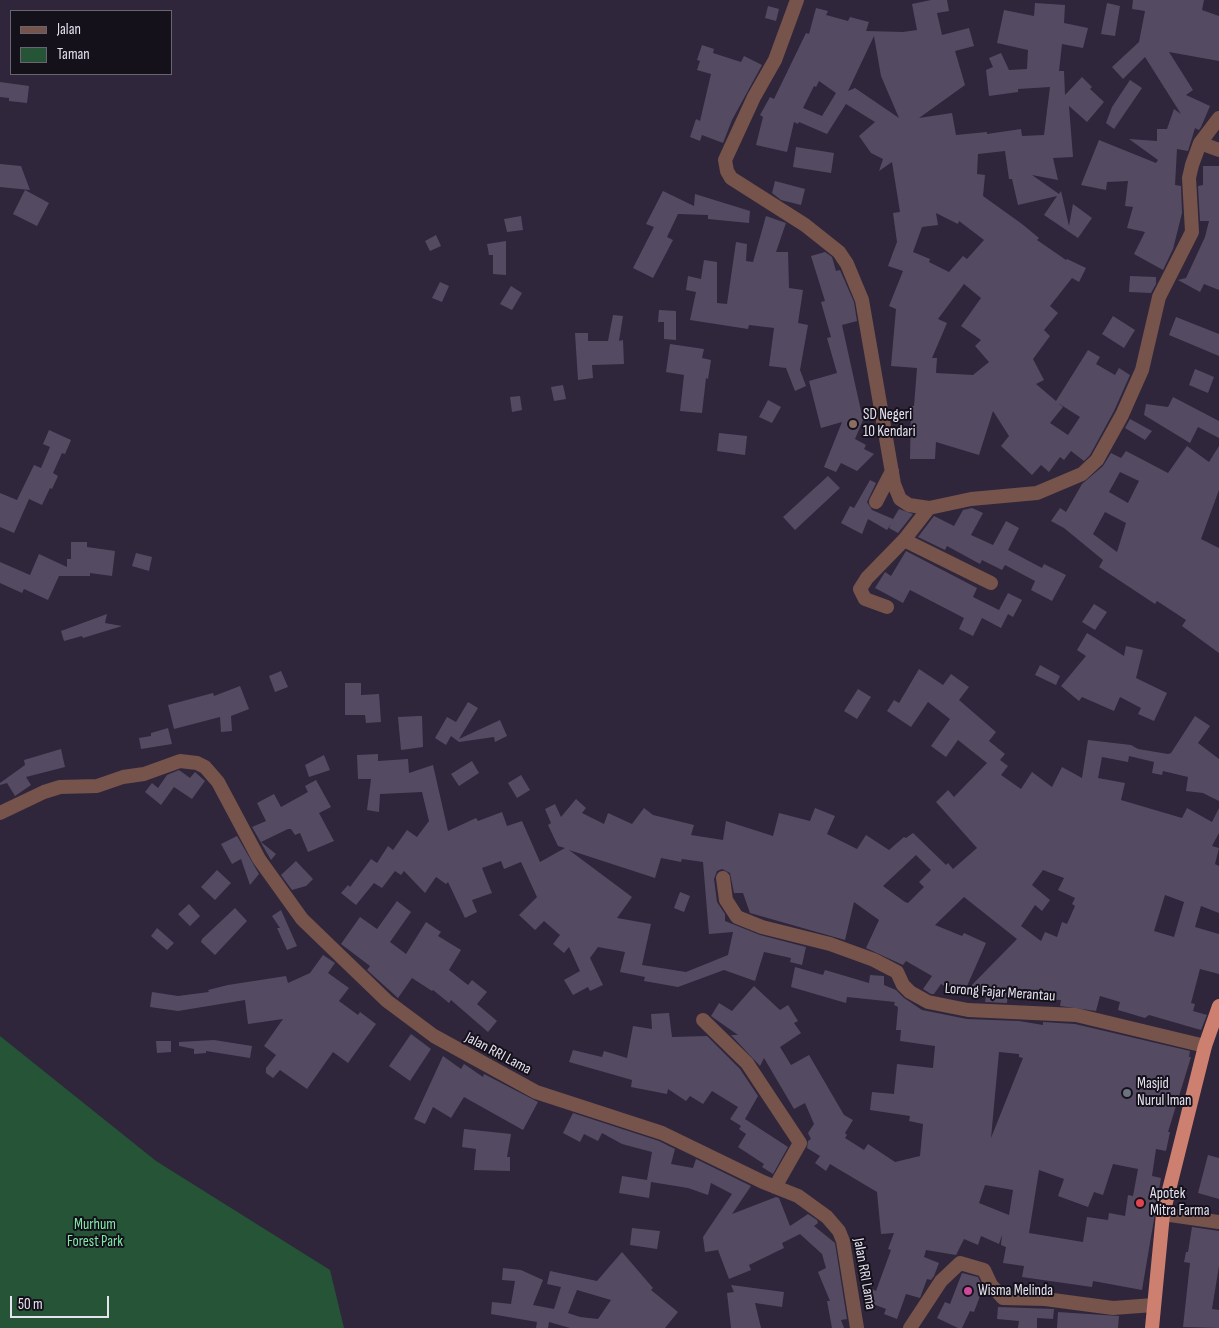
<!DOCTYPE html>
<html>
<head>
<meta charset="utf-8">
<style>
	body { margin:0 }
	#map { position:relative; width:1219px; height:1328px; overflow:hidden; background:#2f263b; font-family:"Sofia Sans Condensed",sans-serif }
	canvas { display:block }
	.legend { position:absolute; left:10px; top:10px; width:162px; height:65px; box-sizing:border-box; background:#15111b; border:1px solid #696570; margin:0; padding:6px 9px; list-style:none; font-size:15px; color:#e7e2f0 }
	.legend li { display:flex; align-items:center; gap:10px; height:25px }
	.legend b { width:25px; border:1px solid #696570 }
	.scale { position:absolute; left:10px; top:1296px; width:99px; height:22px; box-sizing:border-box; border:2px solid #e7e2f0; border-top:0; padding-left:6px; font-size:15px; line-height:18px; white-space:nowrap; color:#e7e2f0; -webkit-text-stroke:4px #15111b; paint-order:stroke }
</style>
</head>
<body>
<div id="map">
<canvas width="1219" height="1328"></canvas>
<ul class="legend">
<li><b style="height:6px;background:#76534b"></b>Jalan</li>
<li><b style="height:14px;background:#255437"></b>Taman</li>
</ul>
<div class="scale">50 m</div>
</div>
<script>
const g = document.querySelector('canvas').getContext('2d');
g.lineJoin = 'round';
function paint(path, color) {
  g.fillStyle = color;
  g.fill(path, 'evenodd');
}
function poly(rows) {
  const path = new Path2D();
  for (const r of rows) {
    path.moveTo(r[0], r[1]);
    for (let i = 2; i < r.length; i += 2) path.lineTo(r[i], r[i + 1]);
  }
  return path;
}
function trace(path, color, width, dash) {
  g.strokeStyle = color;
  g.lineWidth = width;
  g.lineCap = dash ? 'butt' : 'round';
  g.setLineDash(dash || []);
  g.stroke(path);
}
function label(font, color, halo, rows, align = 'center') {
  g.font = font + ' "Sofia Sans Condensed",sans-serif';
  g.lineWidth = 4;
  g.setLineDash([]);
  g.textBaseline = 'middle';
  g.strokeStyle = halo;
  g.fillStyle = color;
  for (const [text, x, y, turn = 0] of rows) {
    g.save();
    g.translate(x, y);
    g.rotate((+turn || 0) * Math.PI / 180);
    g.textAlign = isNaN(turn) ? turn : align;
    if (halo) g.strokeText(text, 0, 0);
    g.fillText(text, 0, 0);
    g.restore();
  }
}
paint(poly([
	[0,1036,156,1161,330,1270,344,1328,0,1328]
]), '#255437');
paint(poly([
	[931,0,947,0,949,11,937,13,942,35,969,28,974,46,955,51,965,85,919,118,952,113,956,135,987,132,987,134,1021,129,1022,136,1044,135,1050,87,1018,89,1018,92,989,96,986,70,993,67,989,58,1001,53,1009,70,1027,69,1028,50,997,43,1004,10,1034,16,1035,3,1065,5,1064,23,1088,28,1083,48,1062,44,1059,71,1064,71,1065,95,1082,77,1092,87,1090,89,1104,102,1087,122,1069,106,1073,157,1053,158,1058,180,1032,175,1059,194,1061,191,1069,226,1073,204,1092,218,1078,238,1044,215,1057,196,1018,205,1012,179,1009,179,1005,151,978,154,977,174,985,175,983,196,1022,224,1039,238,1037,240,1066,260,1067,259,1086,268,1079,282,1072,278,1050,306,1058,313,1044,330,1050,336,1033,359,1044,380,1036,384,1056,401,1088,350,1100,357,1096,364,1115,375,1119,368,1130,375,1114,411,1090,455,1084,461,1071,451,1064,460,1060,457,1049,472,1041,465,1032,475,1001,446,1009,436,993,411,979,455,936,442,935,459,910,459,911,406,914,406,917,368,891,366,896,309,889,306,903,271,888,266,897,242,893,213,900,212,892,162,879,171,883,159,871,153,859,136,875,122,846,104,827,134,799,122,798,124,794,122,787,152,756,145,763,117,760,115,770,97,774,99,806,33,809,34,816,8,828,11,826,15,848,21,850,17,869,22,866,31,903,32,917,30,912,4],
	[874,36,881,76,899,118,855,88,848,91],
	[819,81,836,93,822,116,803,108,814,86,816,87],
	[936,213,958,224,959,221,984,240,967,259,963,256,949,272,929,262,930,259,913,252,922,227,938,225],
	[964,284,981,298,961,326,981,340,975,346,989,362,973,375,936,373,937,358,932,358,947,323,938,319],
	[1058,403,1080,417,1068,435,1050,423,1063,407],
	[1133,0,1204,0,1202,10,1219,16,1219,61,1169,52,1193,90,1186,95,1210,106,1201,127,1199,130,1195,128,1188,151,1177,149,1175,185,1181,186,1182,213,1173,249,1163,270,1134,254,1145,232,1127,228,1133,207,1125,206,1128,181,1107,182,1106,190,1081,185,1099,140,1156,163,1158,160,1129,139,1157,141,1157,129,1167,129,1174,109,1181,114,1145,57,1123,79,1112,67,1139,42,1145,11,1132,9],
	[1107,3,1120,6,1115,36,1101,34],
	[768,6,779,9,776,21,765,18],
	[702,45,714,49,713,53,741,62,744,56,762,65,732,120,723,143,702,135,700,141,690,137,696,119,700,121,711,74,697,70,700,61,697,60],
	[1130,80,1142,88,1114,129,1106,123,1112,107],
	[0,82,29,86,27,103,9,101,9,98,0,97],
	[796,147,834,153,831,173,793,167],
	[0,164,21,166,30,190,0,187],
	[1203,166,1219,166,1219,290,1204,284,1200,292,1178,280,1186,278,1205,237,1209,221,1200,221,1198,186,1203,185],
	[775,181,805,189,801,205,781,200,772,193],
	[25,190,49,203,37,226,13,214],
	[663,191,694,206,695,194,750,211,749,223,708,219,708,215,678,214,667,237,673,240,653,278,633,268,654,227,646,224],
	[521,216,523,230,507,232,504,219],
	[766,216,786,223,776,252,788,252,789,288,803,290,798,323,808,325,800,370,806,386,795,391,786,368,769,366,774,328,749,325,748,329,690,320,696,292,686,290,688,276,701,279,704,260,717,262,717,303,727,304,736,242,747,244,746,261,753,262],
	[436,235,441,246,430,251,425,241],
	[506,241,506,275,493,274,493,255,489,255,487,244],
	[825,252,832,257,836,271,840,270,854,302,857,321,842,325,863,420,855,439,866,445,864,449,874,454,857,471,841,463,836,472,824,467,842,422,821,428,809,381,837,373,827,338,831,337,821,302,825,301,811,256],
	[1130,276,1156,277,1156,284,1151,293,1129,292],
	[440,282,449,286,442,302,432,298],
	[511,286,522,293,512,310,500,304],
	[659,310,676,311,676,340,664,339,664,322,658,322],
	[613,315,623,316,619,341,623,340,624,364,592,365,593,378,578,380,575,333,588,333,588,341,608,341],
	[1113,316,1135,330,1124,348,1102,334],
	[1176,317,1219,334,1219,356,1169,335],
	[670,344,704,349,702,358,711,360,708,379,706,378,702,413,680,411,684,375,666,372],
	[1195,369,1214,377,1208,393,1189,385],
	[563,385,566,399,554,401,551,387],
	[520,396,522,410,512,412,510,397],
	[1173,397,1219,421,1219,438,1198,427,1190,443,1144,415,1146,404,1168,407],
	[768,400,781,407,772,423,759,417],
	[1130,419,1152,431,1145,440,1125,428],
	[49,430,71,440,65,454,62,453,53,473,58,476,52,489,50,488,42,505,29,499,14,533,0,527,0,493,17,500,34,465,41,468,50,447,43,444],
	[719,433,747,436,745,455,717,451],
	[1187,446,1209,462,1219,446,1219,490,1201,539,1219,548,1219,653,1182,626,1186,620,1157,601,1155,604,1099,567,1103,560,1064,528,1051,521,1060,508,1066,512,1082,484,1103,466,1111,453,1121,458,1126,451,1168,473],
	[1120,472,1139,481,1128,503,1109,492],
	[1105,512,1126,523,1117,552,1093,534],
	[828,476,840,488,795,530,783,517],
	[870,480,876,483,867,502,872,510,893,519,899,509,913,514,898,533,889,528,891,524,887,530,868,519,862,534,841,523,850,506,854,508],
	[972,508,983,513,971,535,993,545,1006,521,1019,528,1008,550,1042,568,1044,564,1066,575,1052,601,1031,590,1035,581,1005,565,1002,570,982,560,980,564,947,546,945,550,918,537,934,516,954,526,963,510],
	[71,542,87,542,87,547,115,551,112,576,90,573,90,576,59,576,48,600,24,589,22,593,0,583,0,562,30,575,39,554,67,567,67,559,71,559],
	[906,551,977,588,973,597,999,610,1008,593,1022,600,1013,617,1008,614,1001,628,982,618,973,636,959,629,964,618,910,590,903,603,875,588,885,572,891,576],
	[136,553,152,557,149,571,132,566],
	[1094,604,1107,612,1095,630,1082,622],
	[107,614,105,623,122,626,83,638,82,636,64,641,61,631],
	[1087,633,1124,656,1126,646,1143,650,1136,678,1167,693,1154,721,1138,714,1141,708,1120,697,1114,711,1082,697,1079,701,1061,686,1086,656,1077,650],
	[1040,665,1060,676,1056,685,1035,675],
	[919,669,943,685,951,674,969,687,959,700,996,732,989,741,1005,754,1000,760,1008,766,1001,775,1021,789,1032,772,1052,787,1062,767,1082,778,1088,740,1131,745,1138,749,1168,754,1171,753,1195,716,1210,726,1198,743,1219,759,1219,801,1203,793,1186,791,1188,777,1163,771,1162,775,1152,773,1154,762,1129,756,1128,762,1102,757,1098,778,1125,783,1121,800,1182,818,1187,808,1212,822,1219,808,1219,833,1212,846,1219,848,1215,864,1219,866,1219,913,1201,906,1195,927,1219,934,1219,974,1200,969,1191,1003,1195,1004,1193,1011,1207,1015,1201,1030,1149,1015,1145,1018,1118,1010,1120,1002,1100,996,1096,1011,1060,1006,1061,1000,1039,999,1008,993,1007,1003,985,1002,986,997,964,993,1017,939,964,897,935,925,962,936,964,933,986,943,964,993,951,990,941,984,934,994,931,994,923,989,932,976,906,961,903,965,866,948,879,920,854,902,845,940,750,913,743,893,734,893,730,873,722,869,717,871,714,879,717,902,725,914,725,921,760,935,806,947,802,965,790,962,791,958,764,952,755,981,724,970,678,987,644,981,645,977,620,972,625,952,598,947,590,958,603,985,590,991,588,987,573,995,564,980,580,971,569,947,564,953,553,944,560,935,544,921,535,930,519,915,537,897,521,862,504,869,501,861,482,868,492,893,472,900,477,912,465,918,448,882,446,884,436,877,425,893,404,871,401,875,395,871,382,888,374,883,356,905,341,893,348,885,350,887,371,859,377,863,388,846,393,850,407,830,417,837,429,821,422,792,380,794,379,812,367,810,371,779,358,779,357,755,378,754,378,761,408,759,409,773,433,765,448,831,476,818,478,821,502,812,507,826,522,821,540,862,565,848,558,846,548,825,551,823,545,809,555,804,561,817,576,799,586,808,582,813,604,824,608,813,632,824,644,808,653,815,694,825,691,835,723,840,726,821,773,836,779,813,810,821,815,808,835,816,827,834,857,849,866,835,889,850,904,837,906,838,913,833,946,865,948,863,953,869,977,848,936,802,948,790,954,797,987,763,958,740,946,757,931,746,950,719,928,702,911,727,887,711,894,700,899,703],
	[569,850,655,878,661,858,681,862,682,859,703,862,709,934,733,932,728,955,686,972,642,965,651,924,617,918,632,897],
	[916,855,931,870,919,882,924,887,908,903,905,902,883,886],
	[1043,870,1064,878,1058,890,1075,898,1072,904,1075,906,1067,924,1062,922,1057,937,1045,932,1041,941,1021,926,1035,905,1042,911,1050,900,1032,885],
	[1165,895,1184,902,1174,937,1154,931],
	[281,671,288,687,275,692,269,676],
	[345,683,361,683,361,695,379,694,381,722,366,723,365,715,345,715],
	[240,686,249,709,231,716,232,731,221,732,220,717,174,729,168,705,213,693,214,696],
	[858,689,871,697,857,719,844,711],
	[468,702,478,708,459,739,500,720,507,736,495,742,494,737,459,742,451,736,446,745,435,738,447,717,456,722],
	[419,716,422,716,423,747,401,750,398,717],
	[168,728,172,744,141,749,139,738,151,736,151,733],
	[61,749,65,767,26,777,31,785,15,796,7,783,0,785,0,783,25,765,24,760],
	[324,755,330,770,309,777,305,765],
	[472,761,479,773,459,786,451,774],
	[179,770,190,778,195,772,205,781,192,799,174,787,161,805,145,792,152,783,158,788,167,775],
	[521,775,530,790,517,798,508,783],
	[316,780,331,807,319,813,334,841,308,852,300,833,295,835,291,829,288,829,261,842,276,854,271,860,252,827,266,821,257,803,274,794,281,807,308,792,305,786],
	[237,836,259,874,250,885,241,859,232,864,221,844],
	[296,861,313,879,306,886,292,890,281,875],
	[217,870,231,883,215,900,201,887],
	[680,892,690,896,684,912,674,908],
	[397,901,411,912,390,942,406,954,426,922,441,932,438,936,461,950,449,970,468,985,472,980,487,992,477,1004,497,1021,488,1032,451,1000,449,1003,433,990,432,991,412,978,398,998,367,970,370,966,341,944,360,917,377,929],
	[189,904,200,916,190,926,178,914],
	[235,908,247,921,215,955,201,942,202,939],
	[281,910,297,946,287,950,277,928,280,928,272,916],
	[157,928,174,943,167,950,151,936],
	[323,955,335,963,328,973,349,988,339,1001,358,1015,360,1012,376,1024,348,1063,333,1052,307,1089,280,1070,273,1078,266,1073,266,1068,276,1055,264,1046,283,1019,248,1024,245,1000,178,1011,150,1007,152,992,178,996,209,992,208,990,228,985,286,976,288,983,310,973],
	[795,967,823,975,825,970,869,983,870,975,884,976,884,985,896,990,904,998,922,1010,967,1019,1019,1021,1043,1025,1043,1022,1075,1024,1190,1051,1189,1057,1191,1057,1168,1132,1170,1132,1166,1151,1156,1149,1152,1176,1161,1178,1142,1290,1093,1281,1092,1287,1022,1277,1024,1266,1003,1263,1006,1247,1001,1245,1002,1235,999,1244,981,1236,978,1245,964,1239,956,1255,926,1250,924,1257,939,1263,934,1276,931,1280,927,1279,920,1298,906,1294,897,1319,884,1314,886,1309,865,1301,870,1288,876,1291,891,1250,888,1249,894,1233,881,1234,877,1192,830,1164,826,1171,815,1163,820,1156,807,1148,808,1141,811,1139,808,1133,814,1124,805,1103,794,1109,764,1058,760,1066,731,1035,738,1035,711,1016,719,1003,732,1011,754,986,780,1010,788,1005,798,1021,794,1023,801,1033,780,1047,791,1065,809,1055,844,1115,853,1120,845,1133,847,1135,845,1138,864,1150,868,1144,895,1162,920,1156,923,1124,909,1121,910,1116,870,1110,872,1092,894,1094,897,1064,933,1068,935,1046,900,1041,901,1030,896,1030,898,1007,894,1005,895,1002,847,997,846,1003,791,987],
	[999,1052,1019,1054,1019,1057,1023,1058,991,1138],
	[1113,1164,1138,1169,1133,1196,1128,1195,1125,1216,1109,1213,1108,1220,1087,1217,1083,1242,1029,1233,1039,1170,1064,1179,1058,1196,1088,1207,1094,1192,1103,1195],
	[985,1185,1013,1190,1009,1215,979,1203],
	[669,1013,672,1037,707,1036,740,1069,758,1096,745,1119,788,1147,773,1174,762,1167,764,1164,738,1147,746,1134,739,1129,741,1126,730,1119,738,1107,712,1091,703,1104,690,1096,686,1101,668,1089,667,1094,631,1087,632,1080,569,1062,573,1050,602,1057,604,1051,627,1058,633,1026,652,1029,651,1014],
	[411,1034,431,1049,410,1081,389,1066],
	[214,1040,252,1046,250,1058,206,1051,206,1053,194,1054,194,1049,179,1046,179,1042],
	[156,1041,171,1041,171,1052,157,1053],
	[443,1056,461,1069,464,1064,483,1077,484,1074,538,1102,523,1130,464,1097,451,1118,433,1107,425,1124,414,1119],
	[573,1113,659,1141,675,1149,671,1164,693,1168,696,1159,751,1186,732,1214,776,1197,779,1198,790,1226,808,1214,817,1220,818,1223,814,1226,835,1243,847,1319,841,1320,844,1328,832,1328,827,1301,830,1301,818,1272,826,1268,822,1254,800,1234,782,1243,784,1248,749,1265,751,1270,729,1279,718,1250,705,1252,703,1237,732,1194,711,1183,708,1195,688,1188,651,1182,649,1198,619,1193,622,1176,647,1180,652,1152,622,1144,602,1133,598,1141,584,1134,580,1142,563,1133],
	[464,1129,511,1134,507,1157,510,1157,510,1171,474,1170,476,1149,462,1147],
	[1208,1155,1219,1158,1219,1199,1198,1193],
	[1192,1227,1219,1231,1219,1266,1212,1309,1219,1310,1219,1328,1183,1327,1190,1263,1184,1262,1186,1252,1188,1252],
	[632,1228,660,1231,657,1249,630,1245],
	[622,1252,653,1288,651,1290,678,1312,665,1328,570,1328,549,1322,548,1328,536,1328,537,1322,491,1314,492,1302,511,1304,515,1281,502,1280,503,1268,521,1270,543,1280,533,1305,554,1309,561,1287,547,1284,550,1271,597,1281],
	[577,1290,611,1300,598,1319,580,1317,568,1313],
	[962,1273,978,1277,983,1288,974,1312,970,1311,962,1328,958,1328,937,1318,945,1302,950,1304],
	[731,1285,784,1292,782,1307,755,1303,761,1328,731,1328,727,1293,734,1292],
	[998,1307,1054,1309,1053,1319,1037,1318,1037,1328,1018,1328,1019,1321,997,1319],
	[1058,1312,1119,1316,1118,1328,1057,1328]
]), '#544b63');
trace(poly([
	[797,0,775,60,754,97,725,160,727,171,731,178,805,225,839,252,847,264,862,300,894,484,900,499,909,505,929,508,971,499,1037,493,1082,474,1097,460,1122,415,1142,370,1159,297,1192,232,1189,178,1192,165,1200,143,1219,118],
	[1200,143,1219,150],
	[876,502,892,471],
	[904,540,991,583],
	[887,607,865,599,860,589,867,578,904,540,929,508],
	[0,813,44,792,60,787,97,786,123,777,144,774,180,761,197,763,205,767,218,782,259,859,302,919,387,1001,434,1036,536,1092,662,1133,763,1182,798,1196,827,1217,839,1231,843,1241,857,1328],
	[723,878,726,900,737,917,762,927,830,944,874,960,897,972,903,985,910,992,928,1002,968,1010,1076,1015,1205,1046],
	[703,1020,747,1063,800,1143,775,1187],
	[1163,1214,1219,1222],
	[910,1328,941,1281,960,1263,984,1270,991,1285,1003,1298,1045,1299,1113,1308,1154,1305]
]), '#76534b', 14);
trace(poly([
	[1152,1328,1163,1214,1205,1046,1219,1006]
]), '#ce8070', 14);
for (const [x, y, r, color] of [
	[853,424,5,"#8d6e63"],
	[1127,1093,5,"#6b7280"],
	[1140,1203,5,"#e0444e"],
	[968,1291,5,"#d1479c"]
]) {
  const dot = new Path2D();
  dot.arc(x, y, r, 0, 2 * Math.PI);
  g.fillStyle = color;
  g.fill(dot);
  trace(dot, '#15111b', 2);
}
label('15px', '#e7e2f0', '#15111b', [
	["SD Negeri",863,415],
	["10 Kendari",863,432],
	["Masjid",1137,1084],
	["Nurul Iman",1137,1101],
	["Apotek",1150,1194],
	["Mitra Farma",1150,1211],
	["Wisma Melinda",978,1291]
], 'left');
label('15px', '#e7e2f0', '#15111b', [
	["Lorong Fajar Merantau",1000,993,4],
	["Jalan RRI Lama",498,1054,28],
	["Jalan RRI Lama",864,1274,80]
]);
label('15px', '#7feba7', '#15111b', [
	["Murhum",95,1225],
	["Forest Park",95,1242]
]);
</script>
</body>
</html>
